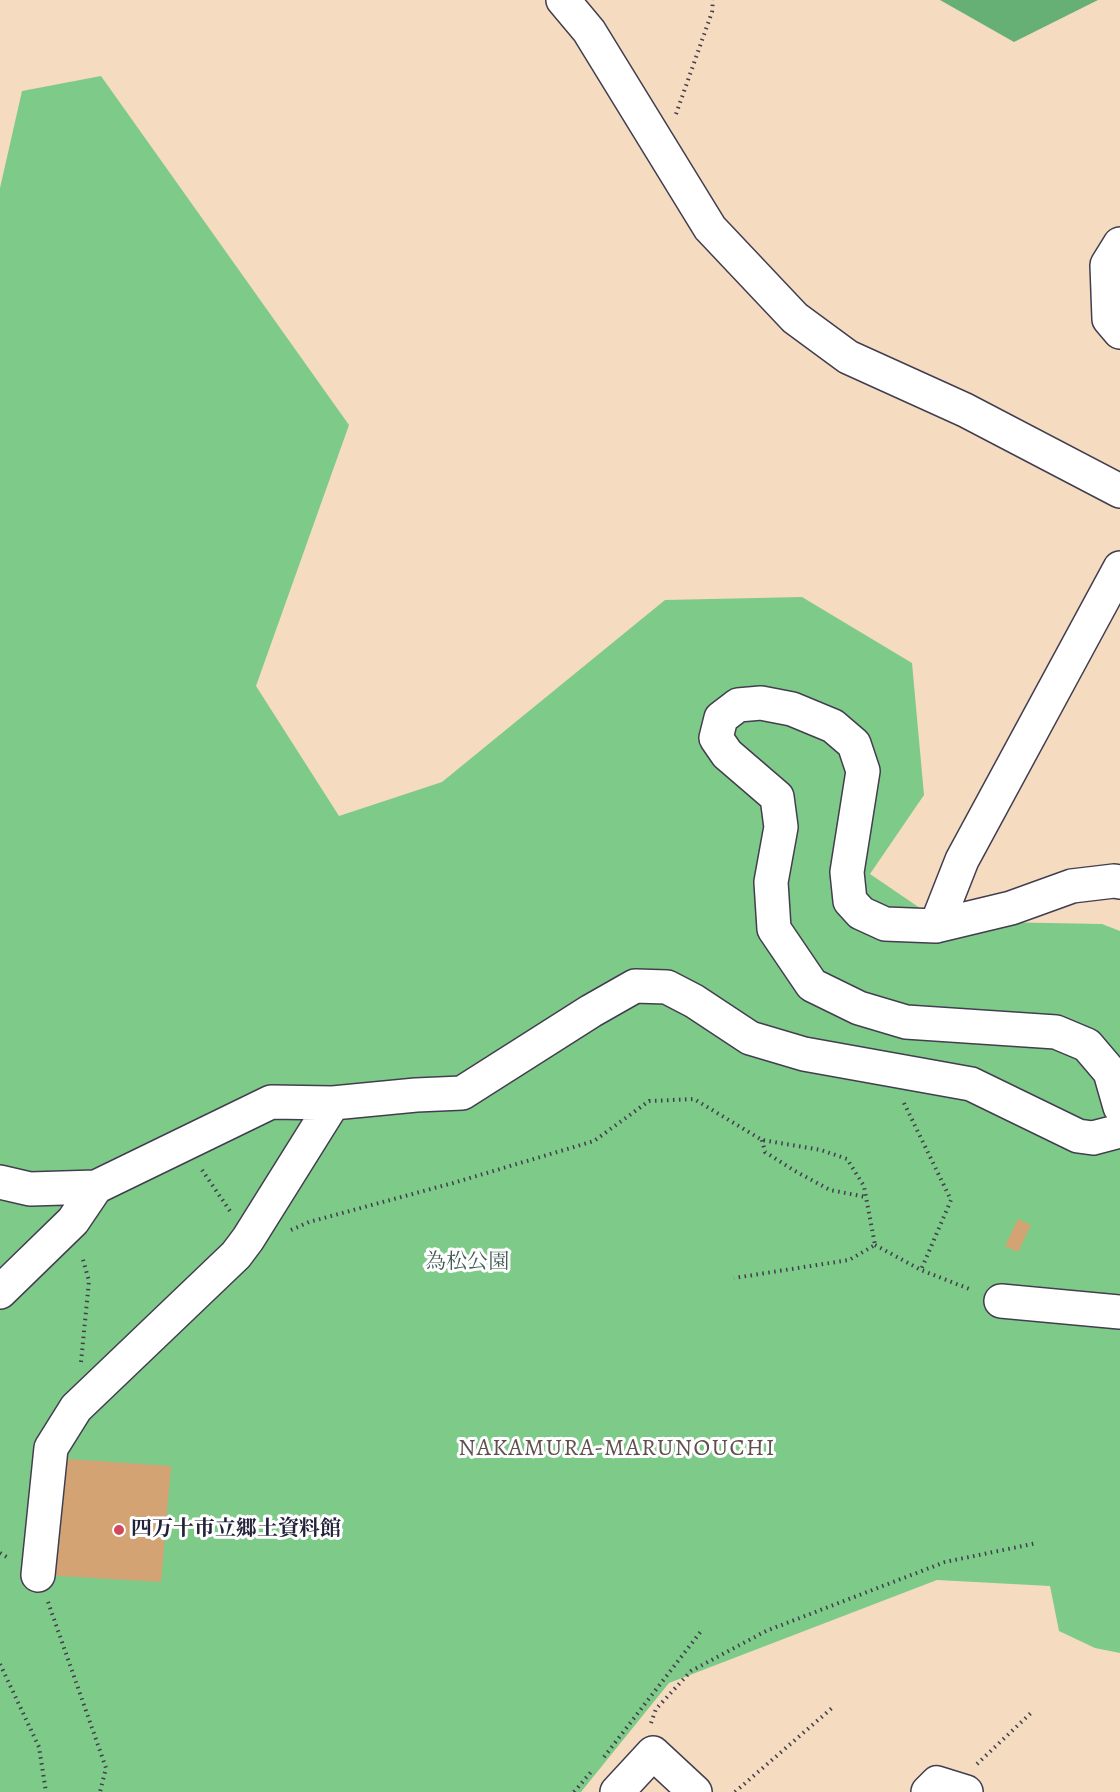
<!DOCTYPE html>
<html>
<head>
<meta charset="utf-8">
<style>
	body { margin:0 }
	canvas { display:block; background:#f5dbbf }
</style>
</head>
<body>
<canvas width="1120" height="1792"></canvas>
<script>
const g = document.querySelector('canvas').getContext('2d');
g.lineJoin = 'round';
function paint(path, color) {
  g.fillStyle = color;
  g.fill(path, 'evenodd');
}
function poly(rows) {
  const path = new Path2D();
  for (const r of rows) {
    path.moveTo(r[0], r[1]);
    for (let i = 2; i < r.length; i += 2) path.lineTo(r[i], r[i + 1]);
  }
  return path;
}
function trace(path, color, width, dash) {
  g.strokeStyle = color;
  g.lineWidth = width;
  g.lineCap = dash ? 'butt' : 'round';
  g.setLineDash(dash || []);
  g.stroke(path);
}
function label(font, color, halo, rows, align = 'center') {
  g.font = font + ' Alegreya,"Noto Serif JP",serif';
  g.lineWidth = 6;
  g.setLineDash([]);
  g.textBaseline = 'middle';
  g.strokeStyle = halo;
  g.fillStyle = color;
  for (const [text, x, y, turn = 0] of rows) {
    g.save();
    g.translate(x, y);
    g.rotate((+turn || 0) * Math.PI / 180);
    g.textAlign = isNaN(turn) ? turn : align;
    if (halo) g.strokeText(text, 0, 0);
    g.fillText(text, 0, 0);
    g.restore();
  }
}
paint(poly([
	[101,76,349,425,256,686,339,816,442,782,665,600,802,597,912,663,924,795,870,874,939,921,1102,924,1120,931,1120,1653,1095,1648,1059,1631,1050,1586,937,1580,669,1683,581,1792,0,1792,0,188,22,91]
]), '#7ecb89');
paint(poly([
	[940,0,1098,0,1014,42]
]), '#66af75');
paint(poly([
	[1018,1219,1031,1225,1018,1252,1005,1246],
	[53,1458,171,1466,161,1582,43,1575]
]), '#d3a373');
const minor = poly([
	[563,0,589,31,710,228,795,318,848,357,965,410,1120,491],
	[1120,244,1107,265,1109,319,1120,332],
	[1120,882,1114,881,1072,886,1011,908,936,926,885,924,861,913,850,901,847,872,863,771,854,744,833,726,792,709,761,703,738,705,721,718,716,738,727,754,777,797,781,827,771,882,774,929,812,985,859,1008,906,1022,1056,1032,1087,1045,1110,1072,1120,1107],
	[936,926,962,860,1120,568],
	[0,1182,30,1189,96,1187],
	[0,1292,73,1221,96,1187,271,1102,333,1103,416,1095,462,1093,591,1011,635,986,667,987,694,1001,750,1038,804,1054,971,1084,1078,1136,1093,1138,1120,1131],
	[1001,1301,1120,1312],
	[38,1575,51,1448,76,1408,236,1255,248,1239,333,1103],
	[617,1792,653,1753,695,1792],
	[928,1792,937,1783,966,1792]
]);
trace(minor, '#423e4f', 36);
trace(poly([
	[676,114,712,12,713,0],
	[904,1103,951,1200,921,1270],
	[762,1140,765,1152,795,1171,830,1190,866,1197],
	[202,1170,230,1211],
	[291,1230,309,1222,453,1183,594,1141,649,1101,694,1099,762,1140,821,1150,847,1159,864,1186,866,1197,875,1245,849,1260,734,1278],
	[875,1245,921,1270,972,1290],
	[81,1362,89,1281,82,1256],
	[0,1553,10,1559],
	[48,1602,106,1768,100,1792],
	[0,1664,39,1747,46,1792],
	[651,1723,656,1709,691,1671,766,1631,945,1562,1037,1543],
	[604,1757,702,1630],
	[977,1764,1032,1712],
	[574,1792,591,1772],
	[735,1792,832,1708]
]), '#423e4f', 4, [1.5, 4.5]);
trace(minor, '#fff', 33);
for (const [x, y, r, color] of [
	[119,1530,6,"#d1495b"]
]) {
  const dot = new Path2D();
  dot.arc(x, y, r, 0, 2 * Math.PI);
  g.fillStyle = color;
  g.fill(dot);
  trace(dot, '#fff', 2);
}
label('21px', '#425d56', '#fff', [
	["為松公園",467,1263]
]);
label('bold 21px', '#22223b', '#fff', [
	["四万十市立郷土資料館",131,1530]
], 'left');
g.letterSpacing = '1.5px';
label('24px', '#604f4f', '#fff', [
	["NAKAMURA-MARUNOUCHI",617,1449]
]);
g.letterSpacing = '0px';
</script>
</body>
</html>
